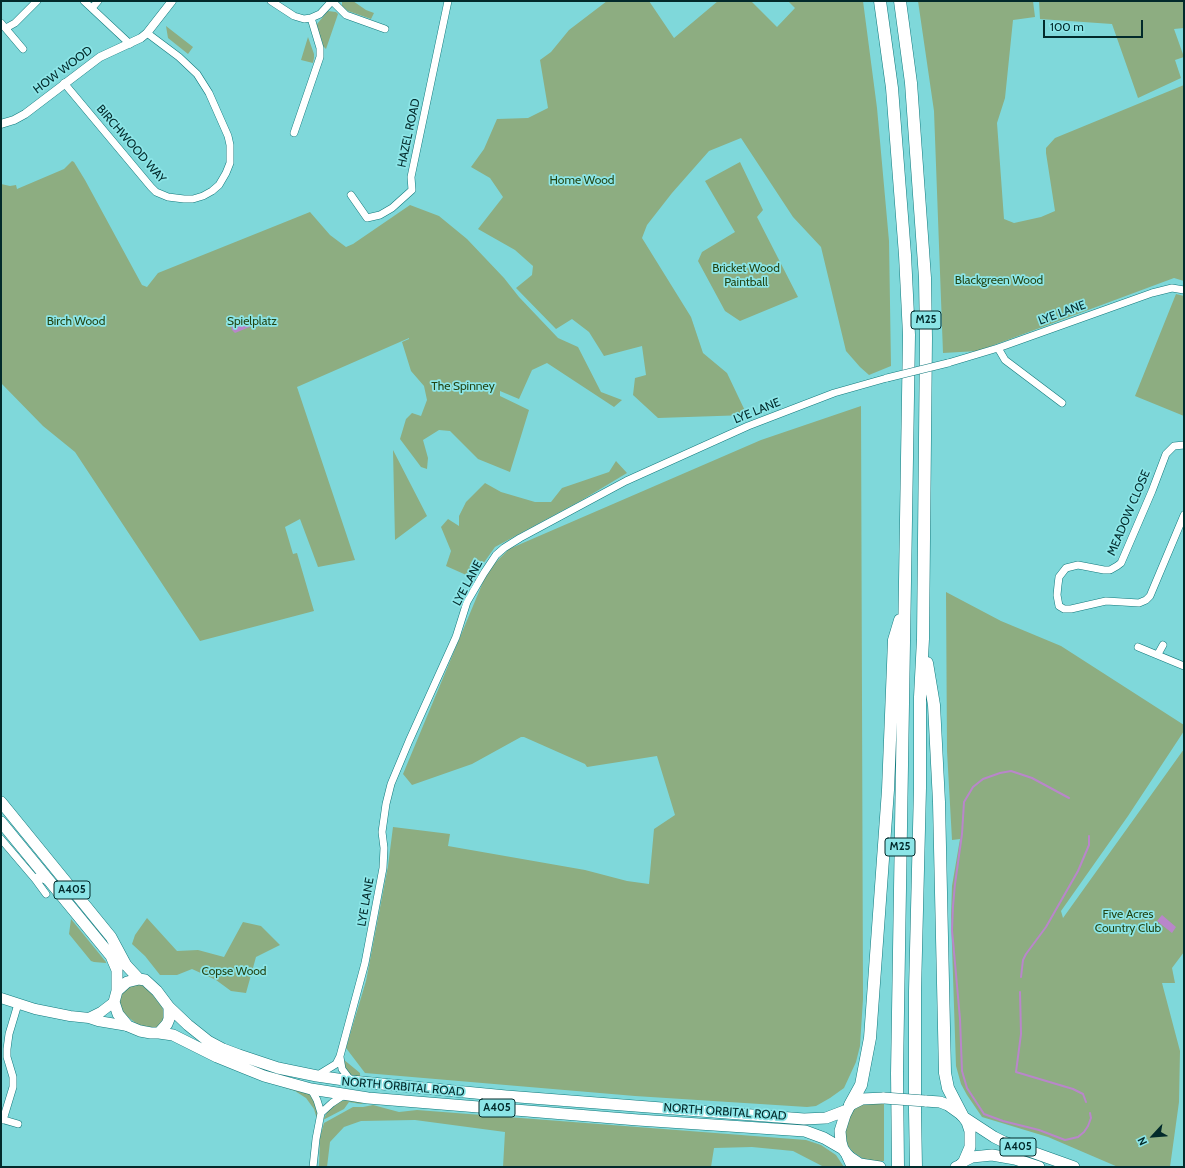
<!DOCTYPE html>
<html>
<head>
<meta charset="utf-8">
<style>
	body { margin:0 }
	#map { position:relative; width:1185px; height:1168px; overflow:hidden; background:#7fd8da; font-family:Cabin,sans-serif }
	canvas { display:block }
	.frame { position:absolute; inset:0; border:2px solid #022a2b; pointer-events:none }
	.north { position:absolute; left:1133px; top:1116px; width:40px; height:40px; -webkit-text-stroke:3px #8ce5e7; paint-order:stroke; rotate:244deg; font-size:11px; font-weight:700; line-height:16px; text-align:center; color:#022a2b }
	.north::after { content:''; display:block; margin:auto; width:14px; height:18px; background:#022a2b; clip-path:polygon(50% 0,100% 100%,50% 72%,0 100%) }
	.scale { position:absolute; left:1043px; top:20px; width:100px; height:18px; box-sizing:border-box; border:2px solid #022a2b; border-top:0; padding-left:5px; font-size:12px; line-height:14px; white-space:nowrap; color:#022a2b; -webkit-text-stroke:3px #8ce5e7; paint-order:stroke }
</style>
</head>
<body>
<div id="map">
<canvas width="1185" height="1168"></canvas>
<div class="frame"></div>
<div class="north">N</div>
<div class="scale">100 m</div>
</div>
<script>
const g = document.querySelector('canvas').getContext('2d');
g.lineJoin = 'round';
function paint(path, color) {
  g.fillStyle = color;
  g.fill(path, 'evenodd');
}
function poly(rows) {
  const path = new Path2D();
  for (const r of rows) {
    path.moveTo(r[0], r[1]);
    for (let i = 2; i < r.length; i += 2) path.lineTo(r[i], r[i + 1]);
  }
  return path;
}
function trace(path, color, width, dash) {
  g.strokeStyle = color;
  g.lineWidth = width;
  g.lineCap = dash ? 'butt' : 'round';
  g.setLineDash(dash || []);
  g.stroke(path);
}
function label(font, color, halo, rows, align = 'center') {
  g.font = font + ' Cabin,sans-serif';
  g.lineWidth = 3.5;
  g.setLineDash([]);
  g.textBaseline = 'middle';
  g.strokeStyle = halo;
  g.fillStyle = color;
  for (const [text, x, y, turn = 0] of rows) {
    g.save();
    g.translate(x, y);
    g.rotate((+turn || 0) * Math.PI / 180);
    g.textAlign = isNaN(turn) ? turn : align;
    if (halo) g.strokeText(text, 0, 0);
    g.fillText(text, 0, 0);
    g.restore();
  }
}
paint(poly([
	[342,1,353,1,366,10,374,13,371,19,348,11,342,6],
	[607,1,649,1,674,38,718,1,751,1,777,27,795,8,788,1,863,1,877,108,889,241,891,366,869,375,860,367,846,351,821,247,793,217,741,138,709,151,672,193,647,225,642,238,691,317,703,353,727,373,747,415,658,418,633,395,635,378,646,375,642,346,604,356,589,332,572,319,556,329,516,288,532,275,533,266,515,250,478,229,503,197,490,178,471,167,484,149,497,119,528,118,548,108,540,60,551,52,569,30],
	[918,1,1033,1,1035,17,1013,20,1005,98,997,123,1004,219,1014,223,1041,217,1055,211,1046,153,1046,148,1055,138,1184,85,1184,281,1174,278,978,351,943,353,934,111],
	[1039,1,1184,1,1184,28,1174,29,1184,57,1175,60,1181,78,1138,98,1112,24,1040,19],
	[328,11,336,12,338,14,326,49,323,46,322,41,316,28,317,24],
	[166,26,193,47,188,54,168,38],
	[308,37,314,54,314,58,313,63,301,60],
	[72,161,74,162,85,180,142,285,147,287,158,273,310,212,330,235,346,247,353,244,410,205,439,216,467,239,504,278,519,297,558,338,578,347,601,392,622,400,614,407,547,363,532,370,519,399,500,391,500,396,529,410,510,472,478,459,450,431,439,430,423,440,428,458,427,469,421,467,400,439,406,419,412,413,421,416,427,400,424,386,411,371,402,342,409,339,409,338,297,387,355,560,318,567,300,519,285,527,293,554,297,553,314,611,200,641,75,452,43,426,1,383,1,184,10,186,16,185,17,189,64,169],
	[740,162,763,210,757,217,798,297,740,321,725,311,698,261,702,252,735,232,705,181],
	[1176,294,1184,296,1184,416,1135,396],
	[861,406,863,999,860,1046,856,1062,844,1088,830,1098,816,1106,807,1107,635,1096,365,1073,346,1048,366,981,388,866,393,827,450,834,448,846,585,870,627,881,649,884,654,829,675,815,657,756,587,767,585,764,524,737,521,737,472,764,412,785,403,774,488,570,509,549,761,440],
	[393,450,427,516,395,540],
	[616,461,627,473,582,500,495,547,473,578,446,566,451,551,441,527,448,519,459,526,459,516,466,502,485,483,501,492,535,502,551,502,562,488,609,472],
	[946,592,1001,621,1061,646,1184,725,1184,731,1128,816,1061,911,1063,918,1184,749,1184,952,1172,968,1175,983,1162,983,1180,1051,1179,1102,1170,1167,1118,1167,1048,1137,982,1117,967,1095,961,1084,956,1066,951,916,952,886,960,839,952,840,947,751],
	[147,918,177,951,198,950,224,957,243,922,261,926,280,945,256,957,246,993,231,991,216,980,192,969,177,975,160,975,145,956,132,944,135,935],
	[71,919,106,962,106,963,94,962,91,961,69,934],
	[136,984,142,985,148,989,162,1007,164,1013,163,1019,161,1024,158,1027,153,1029,137,1024,124,1014,120,1007,119,1002,122,993,125,989],
	[343,1059,360,1073,360,1079,349,1074,345,1067],
	[282,1087,308,1093,313,1097,317,1108,317,1119,314,1109,306,1098,295,1091],
	[350,1099,364,1103,361,1104,349,1102,344,1109,323,1120,329,1109,338,1102],
	[884,1101,884,1161,870,1161,862,1158,853,1152,848,1146,845,1137,844,1129,852,1112,858,1106,867,1103],
	[373,1105,399,1112,417,1110,806,1140,821,1145,836,1155,844,1167,824,1167,793,1151,752,1147,714,1148,711,1167,503,1167,505,1132,415,1120,361,1121,344,1127,330,1142,327,1167,319,1167,320,1137,324,1123,353,1107,363,1107]
]), '#8dad81');
paint(poly([
	[248,318,249,320,251,320,252,326,235,333,232,330,231,325],
	[1162,915,1176,927,1172,933,1157,921]
]), '#b986ca');
trace(poly([
	[1069,798,1032,778,1011,771,1000,773,983,779,973,787,964,802,962,834,955,884,953,906,952,930,954,952,960,1019,962,1071,967,1088,984,1114,1003,1121,1039,1130,1065,1140,1078,1137,1084,1132,1088,1126,1091,1118,1090,1113],
	[1021,977,1023,960,1026,954,1046,927,1078,871,1089,845,1089,836],
	[1020,992,1021,1034,1016,1072,1073,1089,1083,1094,1086,1102]
]), '#b986ca', 2);
const minor = poly([
	[84,1,130,44],
	[271,1,294,16,304,19,311,18,320,14,332,1,346,15,385,29],
	[92,8,98,1],
	[1,23,23,49],
	[6,28,15,23,37,1],
	[64,83,151,187,156,192,168,197,184,199,193,199,203,196,212,191,219,185,226,173,230,163,230,145,228,136,209,93,197,74,179,57,147,33],
	[294,133,320,57,320,48,311,18],
	[351,195,367,218,380,215,392,208,412,190,411,177,448,1],
	[998,348,1005,360,1062,403],
	[948,363,998,348,1152,293,1172,288,1184,290],
	[1184,445,1174,446,1166,454,1152,491,1121,563,1117,566,1110,570,1104,570,1078,565,1066,568,1059,577,1058,585,1057,595,1059,606,1064,609,1071,609,1106,601,1139,603,1146,600,1150,596,1184,515],
	[1138,647,1184,666],
	[1158,654,1163,645],
	[1,839,35,879,37,877,48,881],
	[35,879,46,894],
	[340,1057,342,1069,351,1081],
	[318,1075,336,1064,340,1056,365,963,383,868,384,848,382,832,386,804,391,784,409,741,456,637,467,602,484,573,496,555,504,548,520,538,626,481,748,426,834,393,887,378],
	[311,1089,317,1100,321,1113],
	[1,1119,18,1124],
	[3,1120,13,1087,13,1077,7,1057,7,1049,9,1034,18,1004],
	[313,1167,316,1139,321,1113,332,1103,344,1095]
]);
const tertiary = poly([
	[1,124,14,120,25,114,100,57,141,38,147,33,172,1]
]);
const secondary = poly([
	[1,998,35,1009,70,1016,89,1018,98,1021,128,1026],
	[89,1018,101,1012,114,1002]
]);
const trunk = poly([
	[1,802,111,937,126,965,139,979],
	[1,822,111,956,117,970,117,991],
	[159,1033,167,1024,169,1019,169,1007],
	[925,1101,940,1102,948,1105,962,1115,967,1122,970,1131,970,1147,964,1161,961,1165,956,1167],
	[965,1118,994,1137,1004,1142,1074,1167],
	[843,1149,824,1138,805,1131,638,1120,368,1098,311,1089,264,1076,244,1068,217,1057,173,1035,159,1033,151,1033,140,1031,128,1026,118,1014,114,1002,117,991,127,982,139,979,145,980,157,991,169,1007,188,1025,208,1041,223,1049,239,1055,278,1068,317,1076,351,1081,506,1096,804,1119,826,1118,847,1110],
	[964,1161,972,1157,992,1155,1015,1159,1039,1167],
	[880,1167,860,1164,848,1156,843,1149,841,1142,840,1131,845,1115,850,1105,862,1099,884,1098]
]);
const motorway = poly([
	[880,1,892,88,905,255,909,335,897,1073,898,1167],
	[900,1,911,83,925,278,926,338,923,639,920,697,920,788,915,991,915,1111,916,1167],
	[927,663,934,705,939,802,945,1073,948,1088,962,1115],
	[850,1105,861,1085,870,1038,888,790,894,640,900,620],
	[848,1156,853,1167],
	[960,1167,961,1165]
]);
trace(minor, '#11797c', 8);
trace(tertiary, '#11797c', 9);
trace(secondary, '#11797c', 11);
trace(trunk, '#11797c', 12);
trace(motorway, '#11797c', 13);
trace(minor, '#fff', 7);
trace(tertiary, '#fff', 8);
trace(secondary, '#fff', 10);
trace(trunk, '#fff', 11);
trace(motorway, '#fff', 12);
const minorBridge = poly([
	[887,378,948,363]
]);
const trunkBridge = poly([
	[884,1098,925,1101]
]);
trace(minorBridge, '#11797c', 8, []);
trace(trunkBridge, '#11797c', 12, []);
trace(minorBridge, '#fff', 7);
trace(trunkBridge, '#fff', 11);
for (const [x, y, w] of [
	[926,320,30],
	[900,847,30],
	[72,890,36],
	[497,1108,36],
	[1018,1147,36]
]) {
  const box = new Path2D();
  box.roundRect(x - w / 2, y - 9, w, 18, 3);
  g.fillStyle = '#8ce5e7';
  g.fill(box);
  trace(box, '#022a2b', 1);
}
label('bold 11px', '#022a2b', null, [
	["M25",926,320],
	["M25",900,847],
	["A405",72,890],
	["A405",497,1108],
	["A405",1018,1147]
]);
label('12px', '#022a2b', '#8ce5e7', [
	["HOW WOOD",63,70,-37],
	["HAZEL ROAD",409,133,-78],
	["BIRCHWOOD WAY",131,144,49],
	["LYE LANE",1062,313,-20],
	["LYE LANE",757,411,-22],
	["MEADOW CLOSE",1129,513,-67],
	["LYE LANE",468,583,-62],
	["LYE LANE",366,902,-80],
	["NORTH ORBITAL ROAD",403,1087,5],
	["NORTH ORBITAL ROAD",725,1112,4]
]);
label('12px', '#234514', '#8ce5e7', [
	["Home Wood",582,180],
	["Bricket Wood",746,268],
	["Paintball",746,282],
	["Blackgreen Wood",999,280],
	["Birch Wood",76,321],
	["Spielplatz",252,321],
	["The Spinney",463,386],
	["Five Acres",1128,914],
	["Country Club",1128,928],
	["Copse Wood",234,971]
]);
</script>
</body>
</html>
